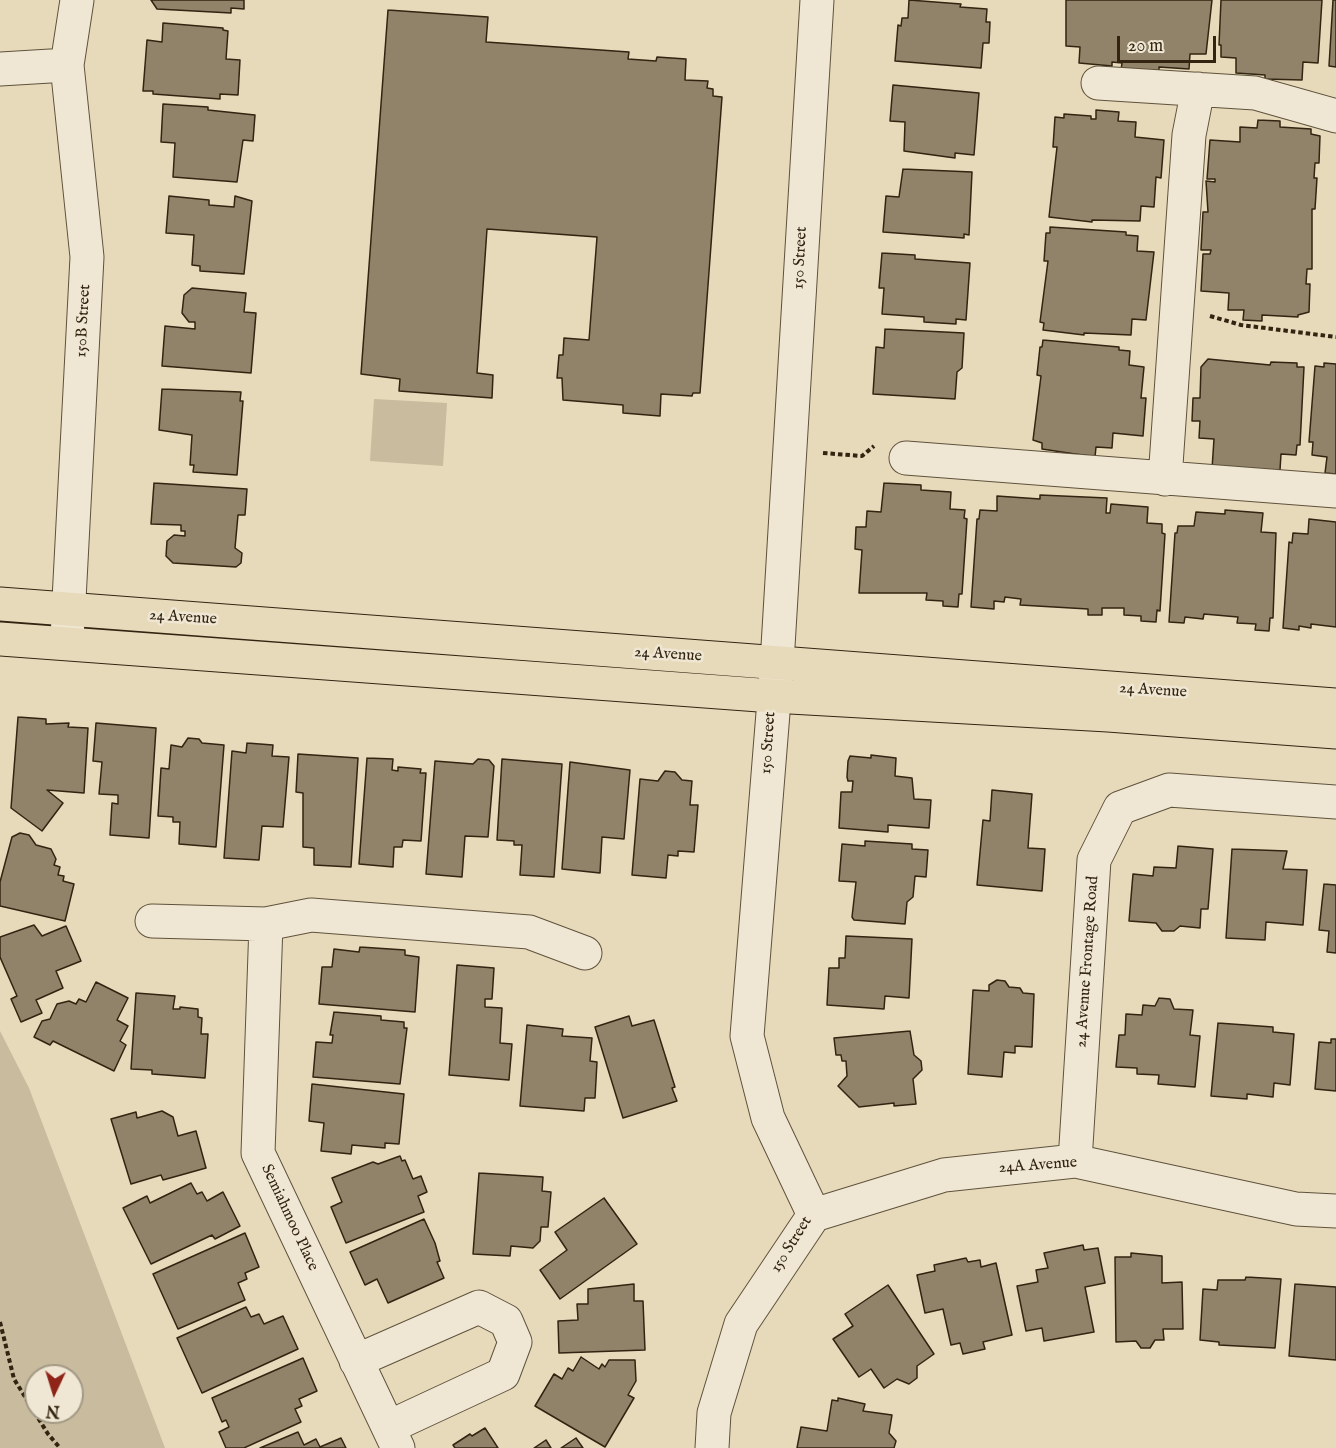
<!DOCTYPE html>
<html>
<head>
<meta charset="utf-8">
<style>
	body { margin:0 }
	#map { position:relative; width:1336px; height:1448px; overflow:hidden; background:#e7dabb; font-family:"IM FELL English",serif }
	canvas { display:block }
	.north { position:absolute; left:24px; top:1364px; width:60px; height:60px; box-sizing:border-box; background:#efe7d3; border:2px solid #a39985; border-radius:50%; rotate:184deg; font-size:16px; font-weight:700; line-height:24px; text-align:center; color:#322411 }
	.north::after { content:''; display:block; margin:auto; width:21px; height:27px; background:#8f2418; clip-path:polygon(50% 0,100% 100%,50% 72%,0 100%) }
	.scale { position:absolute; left:1117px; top:36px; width:99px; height:27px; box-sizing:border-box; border:3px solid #322411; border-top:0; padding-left:8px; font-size:18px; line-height:21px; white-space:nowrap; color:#322411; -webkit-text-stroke:4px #efe7d3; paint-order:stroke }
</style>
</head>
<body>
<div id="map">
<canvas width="1336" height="1448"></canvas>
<div class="north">N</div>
<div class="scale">20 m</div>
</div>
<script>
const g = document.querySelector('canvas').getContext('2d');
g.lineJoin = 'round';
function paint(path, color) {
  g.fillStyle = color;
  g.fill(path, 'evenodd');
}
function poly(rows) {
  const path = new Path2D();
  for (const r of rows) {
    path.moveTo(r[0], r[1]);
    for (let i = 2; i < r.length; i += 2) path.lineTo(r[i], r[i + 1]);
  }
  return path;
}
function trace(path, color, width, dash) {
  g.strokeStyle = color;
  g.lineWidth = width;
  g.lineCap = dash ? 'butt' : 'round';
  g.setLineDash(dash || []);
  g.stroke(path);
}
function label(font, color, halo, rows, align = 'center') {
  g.font = font + ' "IM FELL English",serif';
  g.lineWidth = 5;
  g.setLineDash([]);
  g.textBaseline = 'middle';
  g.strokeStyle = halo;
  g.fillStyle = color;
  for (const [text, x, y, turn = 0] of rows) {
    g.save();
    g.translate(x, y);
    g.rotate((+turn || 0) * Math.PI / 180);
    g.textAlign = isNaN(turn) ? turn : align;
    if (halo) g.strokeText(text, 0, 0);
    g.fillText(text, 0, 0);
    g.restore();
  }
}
paint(poly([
	[374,399,447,403,443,466,370,461],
	[0,1031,29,1088,165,1448,0,1448],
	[36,1376,72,1376,72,1412,36,1412]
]), '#c8bb9e');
const building = poly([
	[151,0,244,0,244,9,231,8,231,13,157,9,151,0],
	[909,0,961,4,960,7,987,9,986,22,990,22,989,43,983,43,981,68,895,61,898,25,901,26,902,18,908,18,909,0],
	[1066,0,1212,0,1206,54,1190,54,1189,69,1159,67,1159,72,1121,70,1122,63,1112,62,1112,66,1079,63,1080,47,1066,46,1066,0],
	[1221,0,1322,0,1318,63,1303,62,1302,80,1265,79,1265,75,1236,73,1236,58,1221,57,1221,45,1219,45,1221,0],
	[1333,0,1336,0,1336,67,1329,66,1333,0],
	[388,10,488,17,486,42,629,52,628,59,656,61,657,57,686,59,685,80,708,81,707,88,713,89,713,96,722,97,700,393,693,393,692,396,661,394,660,416,623,413,623,405,563,400,562,378,557,378,559,355,563,355,564,338,589,340,597,237,487,229,477,373,493,375,492,398,399,391,400,379,361,374,388,10],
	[163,23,223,28,223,30,228,31,226,59,240,60,238,95,220,94,220,99,153,94,153,91,143,91,147,40,162,42,163,23],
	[893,85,979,93,974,155,955,153,955,158,904,151,905,122,890,121,893,85],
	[163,104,208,107,208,110,255,115,253,141,243,140,237,182,173,177,175,143,161,142,163,104],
	[1096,110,1119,112,1118,121,1136,122,1135,137,1164,140,1161,178,1156,177,1154,207,1141,206,1140,221,1092,220,1092,222,1049,217,1057,147,1053,147,1055,117,1064,118,1064,114,1091,116,1091,119,1096,119,1096,110],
	[1258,120,1280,121,1280,127,1311,129,1311,134,1320,136,1319,163,1315,163,1314,178,1317,178,1315,209,1312,209,1312,269,1307,269,1306,284,1310,284,1309,312,1298,315,1298,317,1262,315,1262,321,1243,320,1244,310,1228,310,1229,293,1201,291,1203,254,1210,254,1211,250,1201,250,1203,212,1208,212,1206,181,1215,182,1215,179,1207,179,1210,140,1240,142,1240,127,1257,128,1258,120],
	[903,169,972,172,969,235,964,234,964,238,883,232,886,196,899,197,903,169],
	[169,196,209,200,209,205,234,207,235,196,252,201,244,274,200,271,200,266,192,265,194,235,166,233,169,196],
	[1050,227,1126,232,1126,235,1138,236,1137,251,1154,252,1146,320,1132,319,1131,335,1084,333,1084,335,1043,330,1044,323,1040,322,1048,261,1044,261,1046,233,1050,233,1050,227],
	[882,253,915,255,915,259,970,263,966,320,956,319,956,324,924,322,924,317,882,314,884,288,879,288,882,253],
	[192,288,246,293,244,312,256,313,251,373,162,366,165,326,195,329,195,322,189,322,182,313,184,295,192,288],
	[885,329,964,333,962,368,957,372,955,399,873,394,876,347,884,348,885,329],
	[1043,340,1119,347,1119,350,1130,351,1129,365,1144,367,1141,398,1146,398,1143,436,1113,433,1112,448,1096,447,1095,457,1042,449,1042,443,1033,440,1041,376,1037,375,1040,347,1042,347,1043,340],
	[1208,359,1270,365,1271,362,1297,363,1297,367,1304,367,1300,445,1297,445,1296,455,1281,454,1280,470,1212,469,1214,439,1199,438,1200,421,1192,421,1193,398,1200,398,1201,367,1208,359],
	[1324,363,1336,364,1336,474,1325,473,1327,457,1312,455,1313,442,1309,442,1315,366,1324,367,1324,363],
	[162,389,241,392,240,401,243,401,237,475,193,472,194,465,190,465,192,435,159,430,162,389],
	[154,483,247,489,245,515,238,515,235,548,242,553,241,563,236,567,173,563,166,556,167,541,174,535,185,536,185,531,181,531,181,525,151,524,154,483],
	[884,483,921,485,921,490,951,492,950,509,965,510,964,518,967,519,962,594,959,594,958,607,943,606,943,601,926,600,927,593,859,593,862,550,855,549,856,527,866,527,867,511,881,512,884,483],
	[1040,495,1107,498,1106,513,1110,513,1111,504,1148,507,1147,523,1162,524,1162,533,1165,534,1160,611,1157,610,1156,622,1141,621,1141,616,1124,615,1124,608,1102,608,1102,615,1088,615,1088,609,1020,605,1021,599,1005,597,1004,602,994,601,994,609,971,607,977,519,979,519,980,510,997,511,997,496,1040,499,1040,495],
	[1225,510,1263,513,1261,532,1276,533,1273,618,1270,618,1269,631,1255,630,1256,624,1237,623,1238,617,1204,614,1203,619,1185,617,1184,623,1169,622,1175,533,1177,533,1178,526,1194,526,1196,512,1225,514,1225,510],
	[1309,519,1336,522,1336,627,1311,624,1311,628,1299,626,1299,630,1283,628,1289,542,1292,543,1293,533,1308,534,1309,519],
	[18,717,46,719,46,724,69,723,68,727,88,728,84,793,47,790,63,803,42,831,11,808,18,717],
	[96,723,156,728,149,838,110,835,112,803,118,804,118,795,99,794,102,762,93,761,96,723],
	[188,738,199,739,202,743,224,745,216,847,179,844,180,822,173,822,173,817,158,816,161,768,169,769,171,745,182,747,188,738],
	[247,743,273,745,272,756,289,757,283,827,262,826,259,860,224,858,232,751,246,753,247,743],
	[298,754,358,758,351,867,314,865,314,848,303,847,303,793,296,792,298,754],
	[871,755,896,758,895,776,912,778,914,799,931,800,929,828,888,825,888,832,839,828,841,792,852,792,853,781,848,781,847,777,848,761,850,756,871,758,871,755],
	[367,758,393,759,392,770,398,771,398,767,421,769,420,773,426,773,421,841,403,840,402,847,394,847,393,867,359,864,367,758],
	[478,759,489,760,494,766,488,837,465,836,462,877,426,874,435,761,473,764,478,759],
	[502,759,562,764,554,877,520,875,522,845,514,845,514,841,497,840,502,759],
	[570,762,630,770,624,839,602,837,600,873,562,869,570,762],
	[665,771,675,772,682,780,692,781,690,805,698,805,694,852,678,851,678,856,668,855,666,878,632,875,640,779,658,781,665,771],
	[992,790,1032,794,1028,848,1045,849,1042,891,977,885,983,820,990,821,992,790],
	[20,833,29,835,36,845,51,849,56,859,54,865,60,867,58,875,64,876,63,881,74,884,65,921,0,906,0,882,12,837,20,833],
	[865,841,912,844,912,849,928,850,926,877,915,876,913,897,907,902,905,924,854,920,852,917,856,882,839,881,842,844,865,846,865,841],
	[1178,846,1213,849,1208,909,1201,909,1200,928,1180,926,1174,931,1162,931,1156,923,1129,921,1133,874,1153,876,1154,867,1176,868,1178,846],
	[1232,849,1287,851,1283,869,1307,870,1303,925,1266,922,1265,940,1226,938,1232,849],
	[1324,884,1336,885,1336,953,1327,952,1329,931,1319,930,1324,884],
	[34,925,42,936,66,926,81,961,56,971,63,988,36,1000,42,1013,21,1022,11,999,17,996,0,957,0,937,34,925],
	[846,936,912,939,909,998,885,996,884,1009,827,1005,829,968,839,968,839,958,845,958,846,936],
	[360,947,405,950,405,955,419,957,415,1012,319,1004,322,967,332,967,334,949,359,952,360,947],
	[457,965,494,968,492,999,485,999,485,1007,502,1008,500,1043,512,1044,509,1080,449,1075,457,965],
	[997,980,1005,981,1009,987,1020,988,1023,993,1034,994,1032,1047,1015,1046,1015,1053,1004,1052,1002,1077,968,1074,973,990,989,991,989,985,997,980],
	[96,982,128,998,117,1020,128,1026,120,1041,126,1045,114,1071,53,1041,50,1045,34,1037,42,1021,50,1019,57,1004,69,1001,76,1004,79,999,86,1002,96,982],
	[136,993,175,996,173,1009,180,1009,180,1007,198,1009,198,1017,202,1018,201,1034,208,1034,205,1078,152,1074,152,1070,131,1069,136,993],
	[1159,998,1170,999,1174,1009,1193,1010,1190,1035,1200,1036,1195,1087,1158,1084,1159,1075,1137,1074,1137,1068,1116,1067,1119,1035,1125,1035,1126,1014,1142,1015,1143,1005,1155,1006,1159,998],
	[334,1012,381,1016,381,1020,404,1022,404,1028,407,1028,400,1084,313,1077,316,1042,332,1043,333,1035,330,1035,334,1012],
	[629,1016,632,1026,654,1020,675,1087,672,1088,677,1101,623,1118,595,1027,629,1016],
	[1218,1023,1273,1027,1273,1032,1294,1034,1290,1085,1274,1083,1273,1097,1247,1094,1247,1099,1211,1096,1218,1023],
	[527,1025,563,1029,562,1036,592,1038,590,1061,597,1062,595,1098,585,1098,584,1111,520,1106,527,1025],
	[910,1031,914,1055,921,1061,922,1070,913,1079,916,1104,894,1106,894,1103,859,1107,838,1086,847,1076,846,1061,842,1061,841,1055,836,1055,834,1038,910,1031],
	[1331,1039,1336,1039,1336,1091,1315,1089,1319,1042,1331,1043,1331,1039],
	[312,1084,404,1094,399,1144,385,1143,385,1148,352,1145,351,1154,321,1151,324,1123,309,1121,312,1084],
	[162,1111,173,1117,178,1136,196,1131,206,1168,163,1180,161,1175,131,1184,111,1119,136,1112,137,1118,162,1111],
	[400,1156,402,1161,405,1160,413,1179,421,1176,427,1192,418,1196,424,1212,346,1243,331,1207,342,1202,332,1178,373,1162,378,1164,400,1156],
	[479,1173,543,1177,542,1191,551,1192,548,1227,541,1227,540,1241,533,1248,511,1246,510,1256,473,1254,479,1173],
	[191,1183,197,1194,202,1192,207,1201,223,1192,240,1226,215,1239,212,1235,151,1264,123,1208,147,1196,150,1203,191,1183],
	[604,1198,637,1244,560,1299,540,1270,567,1250,555,1232,604,1198],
	[424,1219,435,1243,440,1261,437,1262,444,1278,388,1303,377,1279,365,1285,350,1252,424,1219],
	[245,1233,259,1267,245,1273,247,1279,238,1283,245,1300,178,1329,153,1274,245,1233],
	[1083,1245,1084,1250,1098,1248,1105,1283,1085,1287,1094,1332,1044,1341,1042,1328,1026,1331,1017,1286,1038,1282,1036,1270,1048,1268,1044,1253,1083,1245],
	[1131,1253,1162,1256,1162,1283,1182,1282,1183,1329,1163,1329,1164,1340,1155,1340,1150,1348,1141,1348,1136,1341,1116,1342,1115,1257,1131,1257,1131,1253],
	[966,1258,968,1262,980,1260,981,1267,996,1263,1012,1335,983,1342,985,1349,963,1354,960,1343,951,1345,943,1309,925,1313,917,1275,935,1271,934,1265,966,1258],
	[1246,1277,1281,1279,1275,1348,1219,1345,1219,1342,1200,1340,1203,1289,1217,1290,1218,1280,1245,1280,1246,1277],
	[634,1284,634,1301,643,1301,645,1350,559,1353,558,1321,578,1320,577,1304,588,1304,588,1289,634,1284],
	[1295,1284,1336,1287,1336,1360,1289,1356,1295,1284],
	[888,1285,934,1354,917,1366,917,1378,909,1384,897,1379,884,1388,871,1369,859,1377,833,1339,853,1326,845,1314,888,1285],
	[246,1307,251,1317,259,1314,264,1324,283,1316,298,1349,202,1393,177,1338,246,1307],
	[581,1357,599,1369,602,1364,605,1367,609,1360,635,1360,636,1381,628,1395,634,1398,605,1447,535,1406,554,1374,562,1379,568,1368,573,1371,581,1357],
	[303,1358,317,1391,299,1399,302,1406,295,1409,301,1422,244,1448,226,1448,219,1432,229,1427,226,1420,222,1422,212,1398,303,1358],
	[838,1398,865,1404,863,1411,892,1415,889,1433,896,1441,894,1448,797,1448,801,1427,827,1431,832,1400,838,1401,838,1398],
	[485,1428,498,1448,455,1448,453,1445,470,1434,472,1436,485,1428],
	[298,1432,304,1445,316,1439,320,1447,341,1438,346,1448,260,1448,298,1432],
	[576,1438,583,1448,561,1448,576,1438],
	[546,1440,551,1448,534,1448,546,1440]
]);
paint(building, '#908369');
trace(building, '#322411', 1.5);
const minor = poly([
	[0,69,67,65],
	[1098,83,1255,93,1336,116],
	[906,458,1336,491],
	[1165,479,1189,135,1198,89],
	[67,638,87,257,67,65,77,0],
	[152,921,266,924],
	[1075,1161,1094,860,1120,808,1169,790,1336,802],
	[814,1215,768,1118,747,1036,777,663,817,0],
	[814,1215,944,1175,1075,1161,1296,1209,1336,1211],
	[356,1361,479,1307,506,1321,515,1342,503,1374,389,1427],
	[398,1448,258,1153,266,924,311,915,529,932,585,953],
	[712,1448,714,1413,741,1324,814,1215]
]);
const major = poly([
	[0,604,1336,705],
	[0,639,773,696,1108,715,1336,732]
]);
trace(minor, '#5f523c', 35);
trace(major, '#322411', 35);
trace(poly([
	[1210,316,1241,325,1336,337],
	[823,453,862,456,874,446],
	[0,1322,14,1379,48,1434,60,1448]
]), '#322411', 4, [4.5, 3]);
trace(minor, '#efe7d3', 33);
trace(major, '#e7dabb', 33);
label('16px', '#322411', '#efe7d3', [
	["150 Street",801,258,-87],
	["150B Street",84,321,-87],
	["24 Avenue",183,618,4],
	["24 Avenue",668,655,4],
	["24 Avenue",1153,691,4],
	["150 Street",769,743,-86],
	["24 Avenue Frontage Road",1088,962,-86],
	["24A Avenue",1038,1166,-4],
	["Semiahmoo Place",289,1218,65],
	["150 Street",792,1245,-58]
]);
</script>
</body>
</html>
